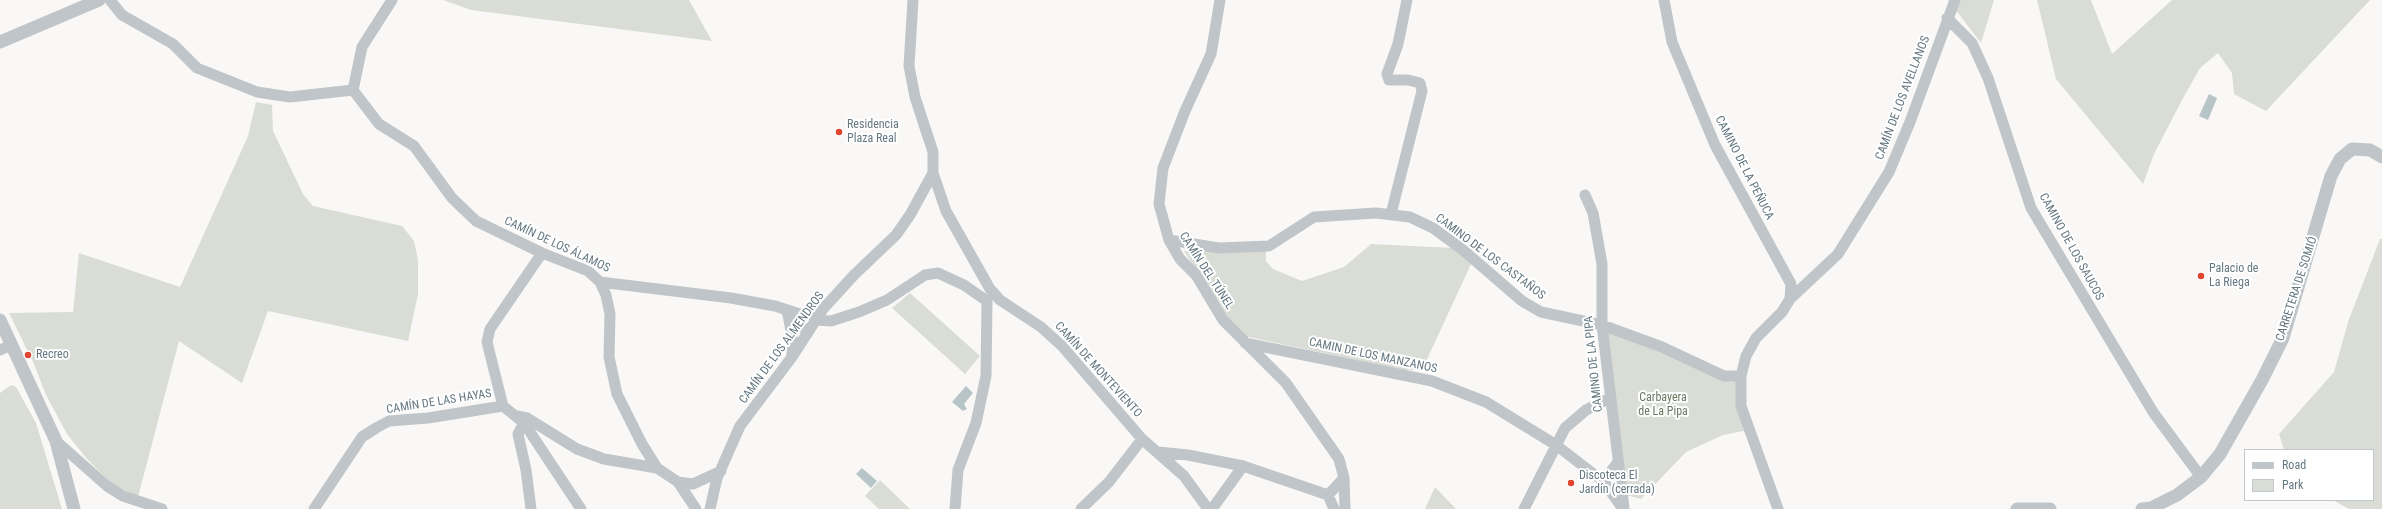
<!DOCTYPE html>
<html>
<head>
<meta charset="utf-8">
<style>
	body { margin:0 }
	#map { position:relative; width:2382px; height:509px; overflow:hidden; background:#f9f8f6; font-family:"Roboto Condensed",sans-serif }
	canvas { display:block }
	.legend { position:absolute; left:2244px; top:449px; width:130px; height:52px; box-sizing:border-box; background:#fff; border:1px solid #c1c9cc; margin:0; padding:5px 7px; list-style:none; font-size:12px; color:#647780 }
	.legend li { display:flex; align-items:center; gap:8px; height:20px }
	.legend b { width:20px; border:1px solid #c1c9cc }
</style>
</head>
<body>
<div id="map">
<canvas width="2382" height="509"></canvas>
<ul class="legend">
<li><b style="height:5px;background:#bfc5c8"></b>Road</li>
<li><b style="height:11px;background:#d9ddd5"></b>Park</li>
</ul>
</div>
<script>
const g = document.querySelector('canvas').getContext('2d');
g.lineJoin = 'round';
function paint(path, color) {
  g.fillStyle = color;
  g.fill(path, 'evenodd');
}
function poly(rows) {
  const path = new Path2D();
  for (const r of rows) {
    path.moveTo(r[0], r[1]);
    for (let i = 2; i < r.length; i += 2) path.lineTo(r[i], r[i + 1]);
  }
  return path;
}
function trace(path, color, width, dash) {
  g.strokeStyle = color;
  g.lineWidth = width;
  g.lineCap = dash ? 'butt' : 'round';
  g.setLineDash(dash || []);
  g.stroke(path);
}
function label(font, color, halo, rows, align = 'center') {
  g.font = font + ' "Roboto Condensed",sans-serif';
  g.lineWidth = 4;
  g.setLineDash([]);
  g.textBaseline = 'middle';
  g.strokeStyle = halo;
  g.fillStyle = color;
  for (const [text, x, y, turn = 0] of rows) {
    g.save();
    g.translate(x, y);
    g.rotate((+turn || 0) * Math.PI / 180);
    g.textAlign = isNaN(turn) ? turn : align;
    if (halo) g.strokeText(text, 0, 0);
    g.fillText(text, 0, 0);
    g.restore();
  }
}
paint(poly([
	[443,0,689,0,712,41,471,10],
	[1948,0,1994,0,1981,43],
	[2037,0,2091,0,2112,54,2172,0,2370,0,2266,111,2234,94,2232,73,2218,53,2200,68,2182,100,2154,154,2143,184,2056,79],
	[256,102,272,105,273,131,303,194,313,206,402,226,414,241,418,260,418,294,408,341,268,311,242,383,179,341,138,497,111,483,87,459,67,434,46,395,34,364,9,313,73,312,79,253,180,287,248,136],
	[2380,239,2382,239,2382,509,2349,509,2333,500,2373,500,2373,450,2284,450,2279,434,2334,372,2348,322],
	[1371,244,1453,248,1472,262,1422,370,1403,370,1244,336,1230,321,1184,251,1266,248,1266,261,1273,269,1302,281,1344,267],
	[910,293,980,356,965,374,892,308],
	[1602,325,1724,376,1741,376,1748,430,1723,435,1686,452,1641,499,1622,494],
	[11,385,16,387,36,423,62,509,0,509,0,393],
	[880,480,910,509,879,509,865,496],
	[1435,487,1456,509,1425,509]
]), '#d9ddd5');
paint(poly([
	[2209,94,2217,98,2208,120,2199,116],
	[966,386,973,393,964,404,967,409,963,411,952,402],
	[862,468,877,481,871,488,856,474]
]), '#b7c5c8');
trace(poly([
	[110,0,122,15,173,44,197,68,257,92,290,97,353,90,379,124,414,146,452,198,476,221,542,253,588,271,600,282,731,298,775,306,803,315,815,313,823,309],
	[913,0,909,66,915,97,933,152,933,173,946,211,990,289,1000,300,1041,327,1062,346,1142,439,1184,476,1208,509],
	[1220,0,1211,54,1185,111,1163,168,1159,204,1169,240,1180,259,1196,275,1223,320,1286,383,1339,459,1344,478,1328,495],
	[1664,0,1672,42,1715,145,1791,284,1790,299],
	[1947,18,1972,43,1988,78,2031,208,2153,412,2201,477],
	[353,90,362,47,392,0],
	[1585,195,1593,213,1602,264,1602,325,1624,508],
	[1391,214,1422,91,1420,83,1408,80,1389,80,1387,74,1398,44,1407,0],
	[1169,240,1219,248,1269,246,1314,217,1376,213,1410,217,1433,228,1463,250,1522,301,1541,312,1602,325,1662,347,1724,376,1741,376],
	[600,282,606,295,610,314,609,357,617,394,642,444,657,468,678,482,696,509],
	[787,310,792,336,792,357],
	[787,310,808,333],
	[817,320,831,321,859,312,887,300,925,275,938,273,964,285,987,301,986,376,976,423,958,470,955,509],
	[1245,343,1432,381,1486,402,1556,445,1604,482,1623,509],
	[0,350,12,345],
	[503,406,487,342,490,329,542,253],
	[517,416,527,418,577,449,604,459,657,468],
	[524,423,518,434,526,470,531,509],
	[56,441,107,486,123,496,162,509],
	[1158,452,1188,455,1243,466,1328,495,1334,509],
	[1344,478,1345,509],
	[1599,478,1609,474,1618,462],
	[678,482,693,484,721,471],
	[314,509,362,437,376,428,389,421,428,418,503,406,524,423,581,509],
	[710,509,717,478,740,426,792,357,823,309,854,275,896,235,910,215,933,173],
	[1081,509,1109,482,1142,439],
	[1212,509,1243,466],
	[1524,509,1565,428,1586,410,1610,398],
	[1778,509,1741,406,1741,376,1746,356,1756,338,1782,312,1790,299,1838,254,1889,172,1910,122,1955,0]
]), '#bfc5c8', 11);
trace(poly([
	[0,42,99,0],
	[0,320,56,441,74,509],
	[2017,509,2050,509],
	[2142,509,2151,508,2177,495,2201,477,2220,454,2262,380,2283,338,2331,176,2340,159,2352,149,2370,150,2382,157]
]), '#bfc5c8', 13);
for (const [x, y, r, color] of [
	[839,132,4,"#e0462f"],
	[2201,276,4,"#e0462f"],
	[28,355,4,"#e0462f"],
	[1571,483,4,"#e0462f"]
]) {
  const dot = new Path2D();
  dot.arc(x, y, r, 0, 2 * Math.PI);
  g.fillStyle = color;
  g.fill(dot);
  trace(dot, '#fff', 1.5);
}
label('12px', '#647780', '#fff', [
	["CAMÍN DE LOS AVELLANOS",1903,98,-69],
	["CAMINO DE LA PEÑUCA",1744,168,63],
	["CAMÍN DE LOS ÁLAMOS",557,245,25],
	["CAMINO DE LOS SAUCOS",2071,247,61],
	["CAMINO DE LOS CASTAÑOS",1490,257,37],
	["CAMÍN DEL TÚNEL",1206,271,57],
	["CARRETERA DE SOMIÓ",2297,289,-72],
	["CAMÍN DE LOS ALMENDROS",782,348,-54],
	["CAMIN DE LOS MANZANOS",1373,356,12],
	["CAMINO DE LA PIPA",1594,364,-96],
	["CAMÍN DE MONTEVIENTO",1098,370,48],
	["CAMÍN DE LAS HAYAS",439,402,-9]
]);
label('12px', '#647780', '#fff', [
	["Residencia",847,125],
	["Plaza Real",847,139],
	["Palacio de",2209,269],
	["La Riega",2209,283],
	["Recreo",36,355],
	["Discoteca El",1579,476],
	["Jardín (cerrada)",1579,490]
], 'left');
label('12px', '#697963', '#fff', [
	["Carbayera",1663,398],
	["de La Pipa",1663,412]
]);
</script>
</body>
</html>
